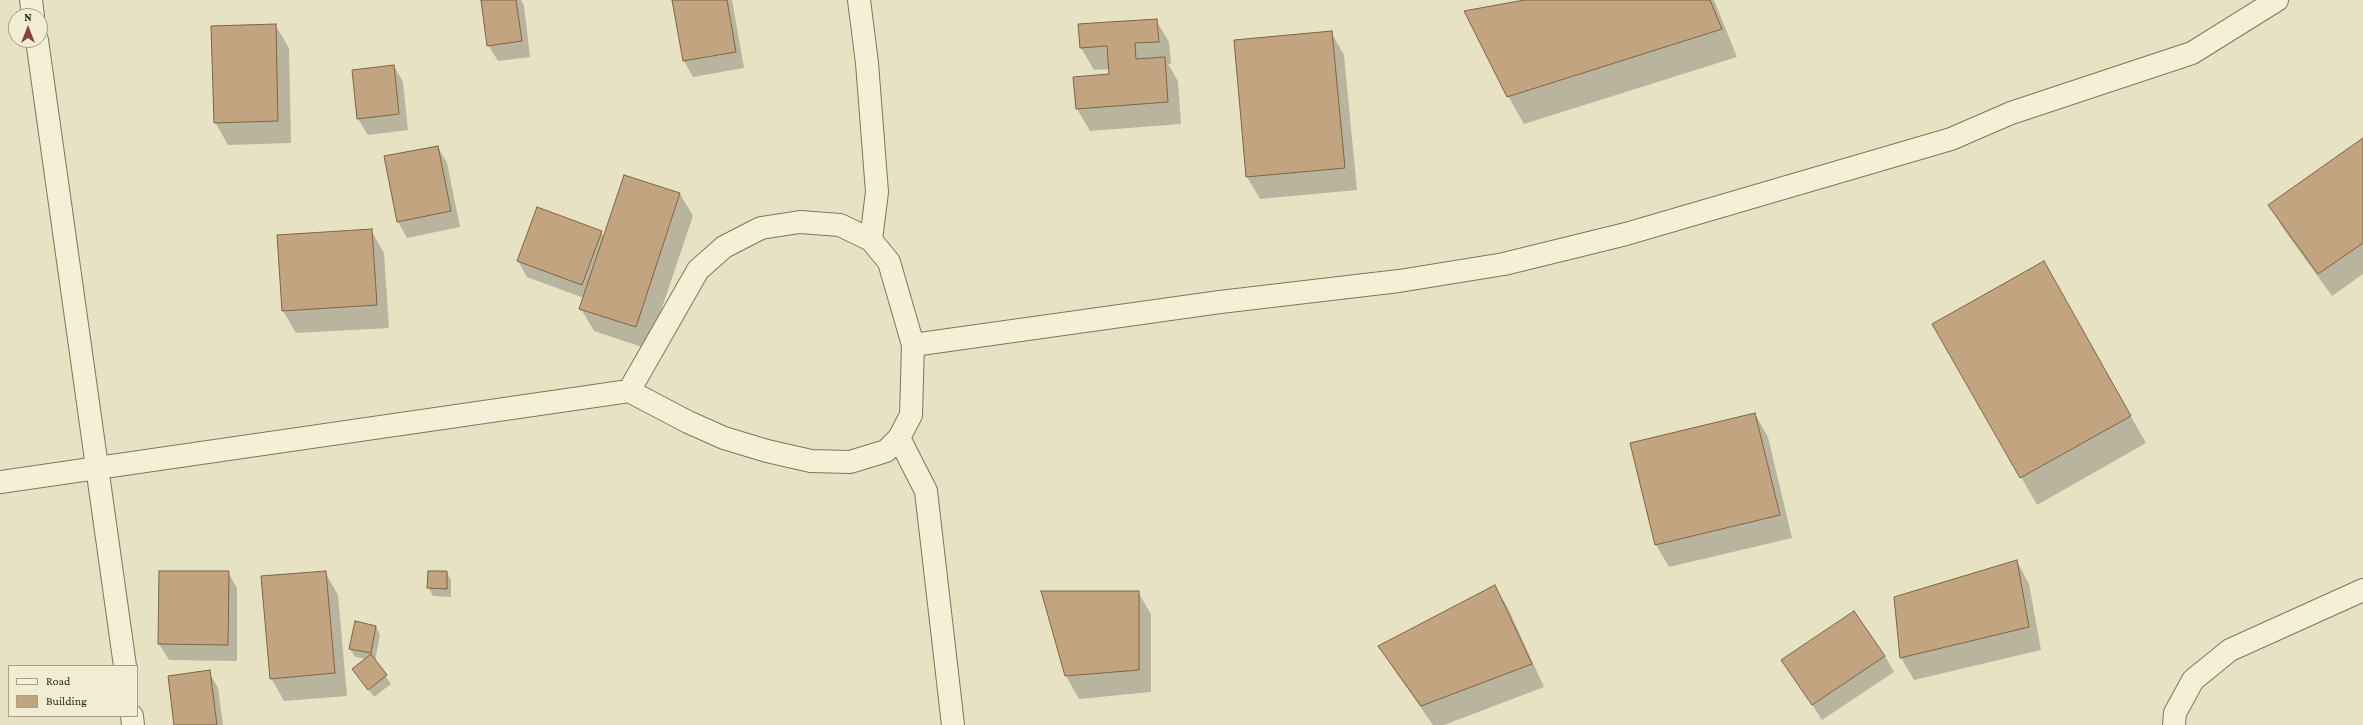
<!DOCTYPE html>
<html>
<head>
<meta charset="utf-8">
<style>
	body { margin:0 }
	#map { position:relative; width:2363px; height:725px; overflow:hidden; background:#e8e2c5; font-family:"Crimson Pro",serif }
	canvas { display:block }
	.legend { position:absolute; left:8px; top:665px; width:130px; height:52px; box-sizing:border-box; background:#f1ecd4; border:1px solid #a59f8c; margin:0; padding:5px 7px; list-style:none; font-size:12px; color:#332c20 }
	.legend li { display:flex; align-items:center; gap:8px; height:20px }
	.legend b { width:20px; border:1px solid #a59f8c }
	.north { position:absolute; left:8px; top:8px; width:40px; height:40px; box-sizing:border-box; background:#f1ecd4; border:1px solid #a59f8c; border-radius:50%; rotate:0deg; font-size:11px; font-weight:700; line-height:16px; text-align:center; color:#332c20 }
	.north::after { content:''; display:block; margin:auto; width:14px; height:18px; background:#893f35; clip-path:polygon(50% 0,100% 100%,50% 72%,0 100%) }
</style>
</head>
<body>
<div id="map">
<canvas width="2363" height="725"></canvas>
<ul class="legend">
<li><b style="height:5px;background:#f4efd7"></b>Road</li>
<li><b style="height:11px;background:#c2a480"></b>Building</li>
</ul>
<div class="north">N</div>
</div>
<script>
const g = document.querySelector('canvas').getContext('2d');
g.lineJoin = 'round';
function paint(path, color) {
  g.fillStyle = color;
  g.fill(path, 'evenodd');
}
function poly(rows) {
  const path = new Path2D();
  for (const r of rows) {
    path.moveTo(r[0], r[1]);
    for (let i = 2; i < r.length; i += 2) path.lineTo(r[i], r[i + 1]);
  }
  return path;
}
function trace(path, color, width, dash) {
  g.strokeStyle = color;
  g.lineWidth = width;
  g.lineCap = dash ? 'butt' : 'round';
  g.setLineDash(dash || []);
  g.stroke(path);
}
paint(poly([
	[482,0,521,0,524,5,530,57,498,61,488,45],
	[673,0,732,0,744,68,693,77,684,61],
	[1530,0,1714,0,1737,57,1524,124,1508,96],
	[1156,20,1169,42,1171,64,1168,64,1178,81,1181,124,1090,131,1077,109,1110,74,1110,69,1094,70,1081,48],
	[276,26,289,48,291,143,228,145,215,122],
	[1331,32,1344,55,1357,190,1260,199,1247,177],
	[394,66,403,82,408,130,368,135,358,119],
	[2363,139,2363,274,2332,296,2282,227,2270,205],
	[438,147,447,163,460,227,407,238,398,222],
	[680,194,693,216,648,349,594,331,581,309,584,298,527,277,518,261,537,208,601,232,604,238],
	[371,230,384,253,389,328,296,333,283,311],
	[2059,290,2146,443,2037,505,1934,324],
	[1755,414,1768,437,1792,538,1669,567,1656,545,1631,444],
	[2017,561,2029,584,2041,650,1914,680,1901,658],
	[160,572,228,572,237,588,237,661,169,660,159,644],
	[325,572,338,595,347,696,284,701,271,678],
	[447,572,451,580,451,597,433,596,428,587],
	[1495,586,1508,608,1544,687,1444,725,1433,725,1393,668,1380,646],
	[1042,592,1138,592,1151,614,1151,692,1079,699,1066,676],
	[376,626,380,635,375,661,391,684,374,697,353,669,366,659,355,657,350,649],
	[1885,656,1894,672,1822,720,1783,660],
	[209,672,218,688,223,725,175,725]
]), '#0003');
const building = poly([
	[481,0,516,0,522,41,487,46,481,0],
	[672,0,727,0,736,52,683,61,672,0],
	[1524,0,1710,0,1722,29,1507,97,1464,11,1524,0],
	[1157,19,1159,42,1135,43,1136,59,1165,57,1168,102,1076,109,1073,77,1109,74,1107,46,1080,48,1078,24,1157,19],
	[276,24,278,121,214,123,211,26,276,24],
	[1332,31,1345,168,1246,177,1234,40,1332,31],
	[394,65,399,114,357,119,352,70,394,65],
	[2363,138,2363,243,2318,274,2268,205,2363,138],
	[438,146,451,211,397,222,384,156,438,146],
	[624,175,680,193,636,327,579,309,624,175],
	[537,207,602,231,582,285,517,261,537,207],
	[372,229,377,305,282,311,277,235,372,229],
	[2044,261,2131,416,2020,478,1932,324,2044,261],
	[1755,413,1780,515,1655,545,1630,443,1755,413],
	[2017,560,2029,627,1900,658,1894,597,2017,560],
	[159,571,229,571,228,645,158,644,159,571],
	[326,571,335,673,270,679,261,576,326,571],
	[428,571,447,571,447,589,427,588,428,571],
	[1495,585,1532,664,1421,706,1378,646,1495,585],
	[1041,591,1139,591,1139,670,1065,676,1041,591],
	[1854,611,1885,656,1812,705,1781,660,1854,611],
	[355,621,376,626,371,653,349,649,355,621],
	[371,654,387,675,368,690,352,669,371,654],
	[210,670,217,725,174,725,168,676,210,670]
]);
paint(building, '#c2a480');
trace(building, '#7e6346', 1);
const minor = poly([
	[31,0,33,16],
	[859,0,867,63,877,192,871,240],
	[37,40,125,666],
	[800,222,840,225,871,240,889,262,913,345,911,415,899,438,886,451,850,462,811,461,767,451,724,438,688,422,629,391,698,270,724,247,761,228,800,222],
	[913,345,1220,302,1399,281,1504,264,1626,234,1951,139,2011,113,2192,53,2277,0],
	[899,438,926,491,953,725],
	[0,482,629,391],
	[132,716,133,725],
	[2174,725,2175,713,2193,680,2230,650,2363,590]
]);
trace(minor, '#81755d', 24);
trace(minor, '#f4efd7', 22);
</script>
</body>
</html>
